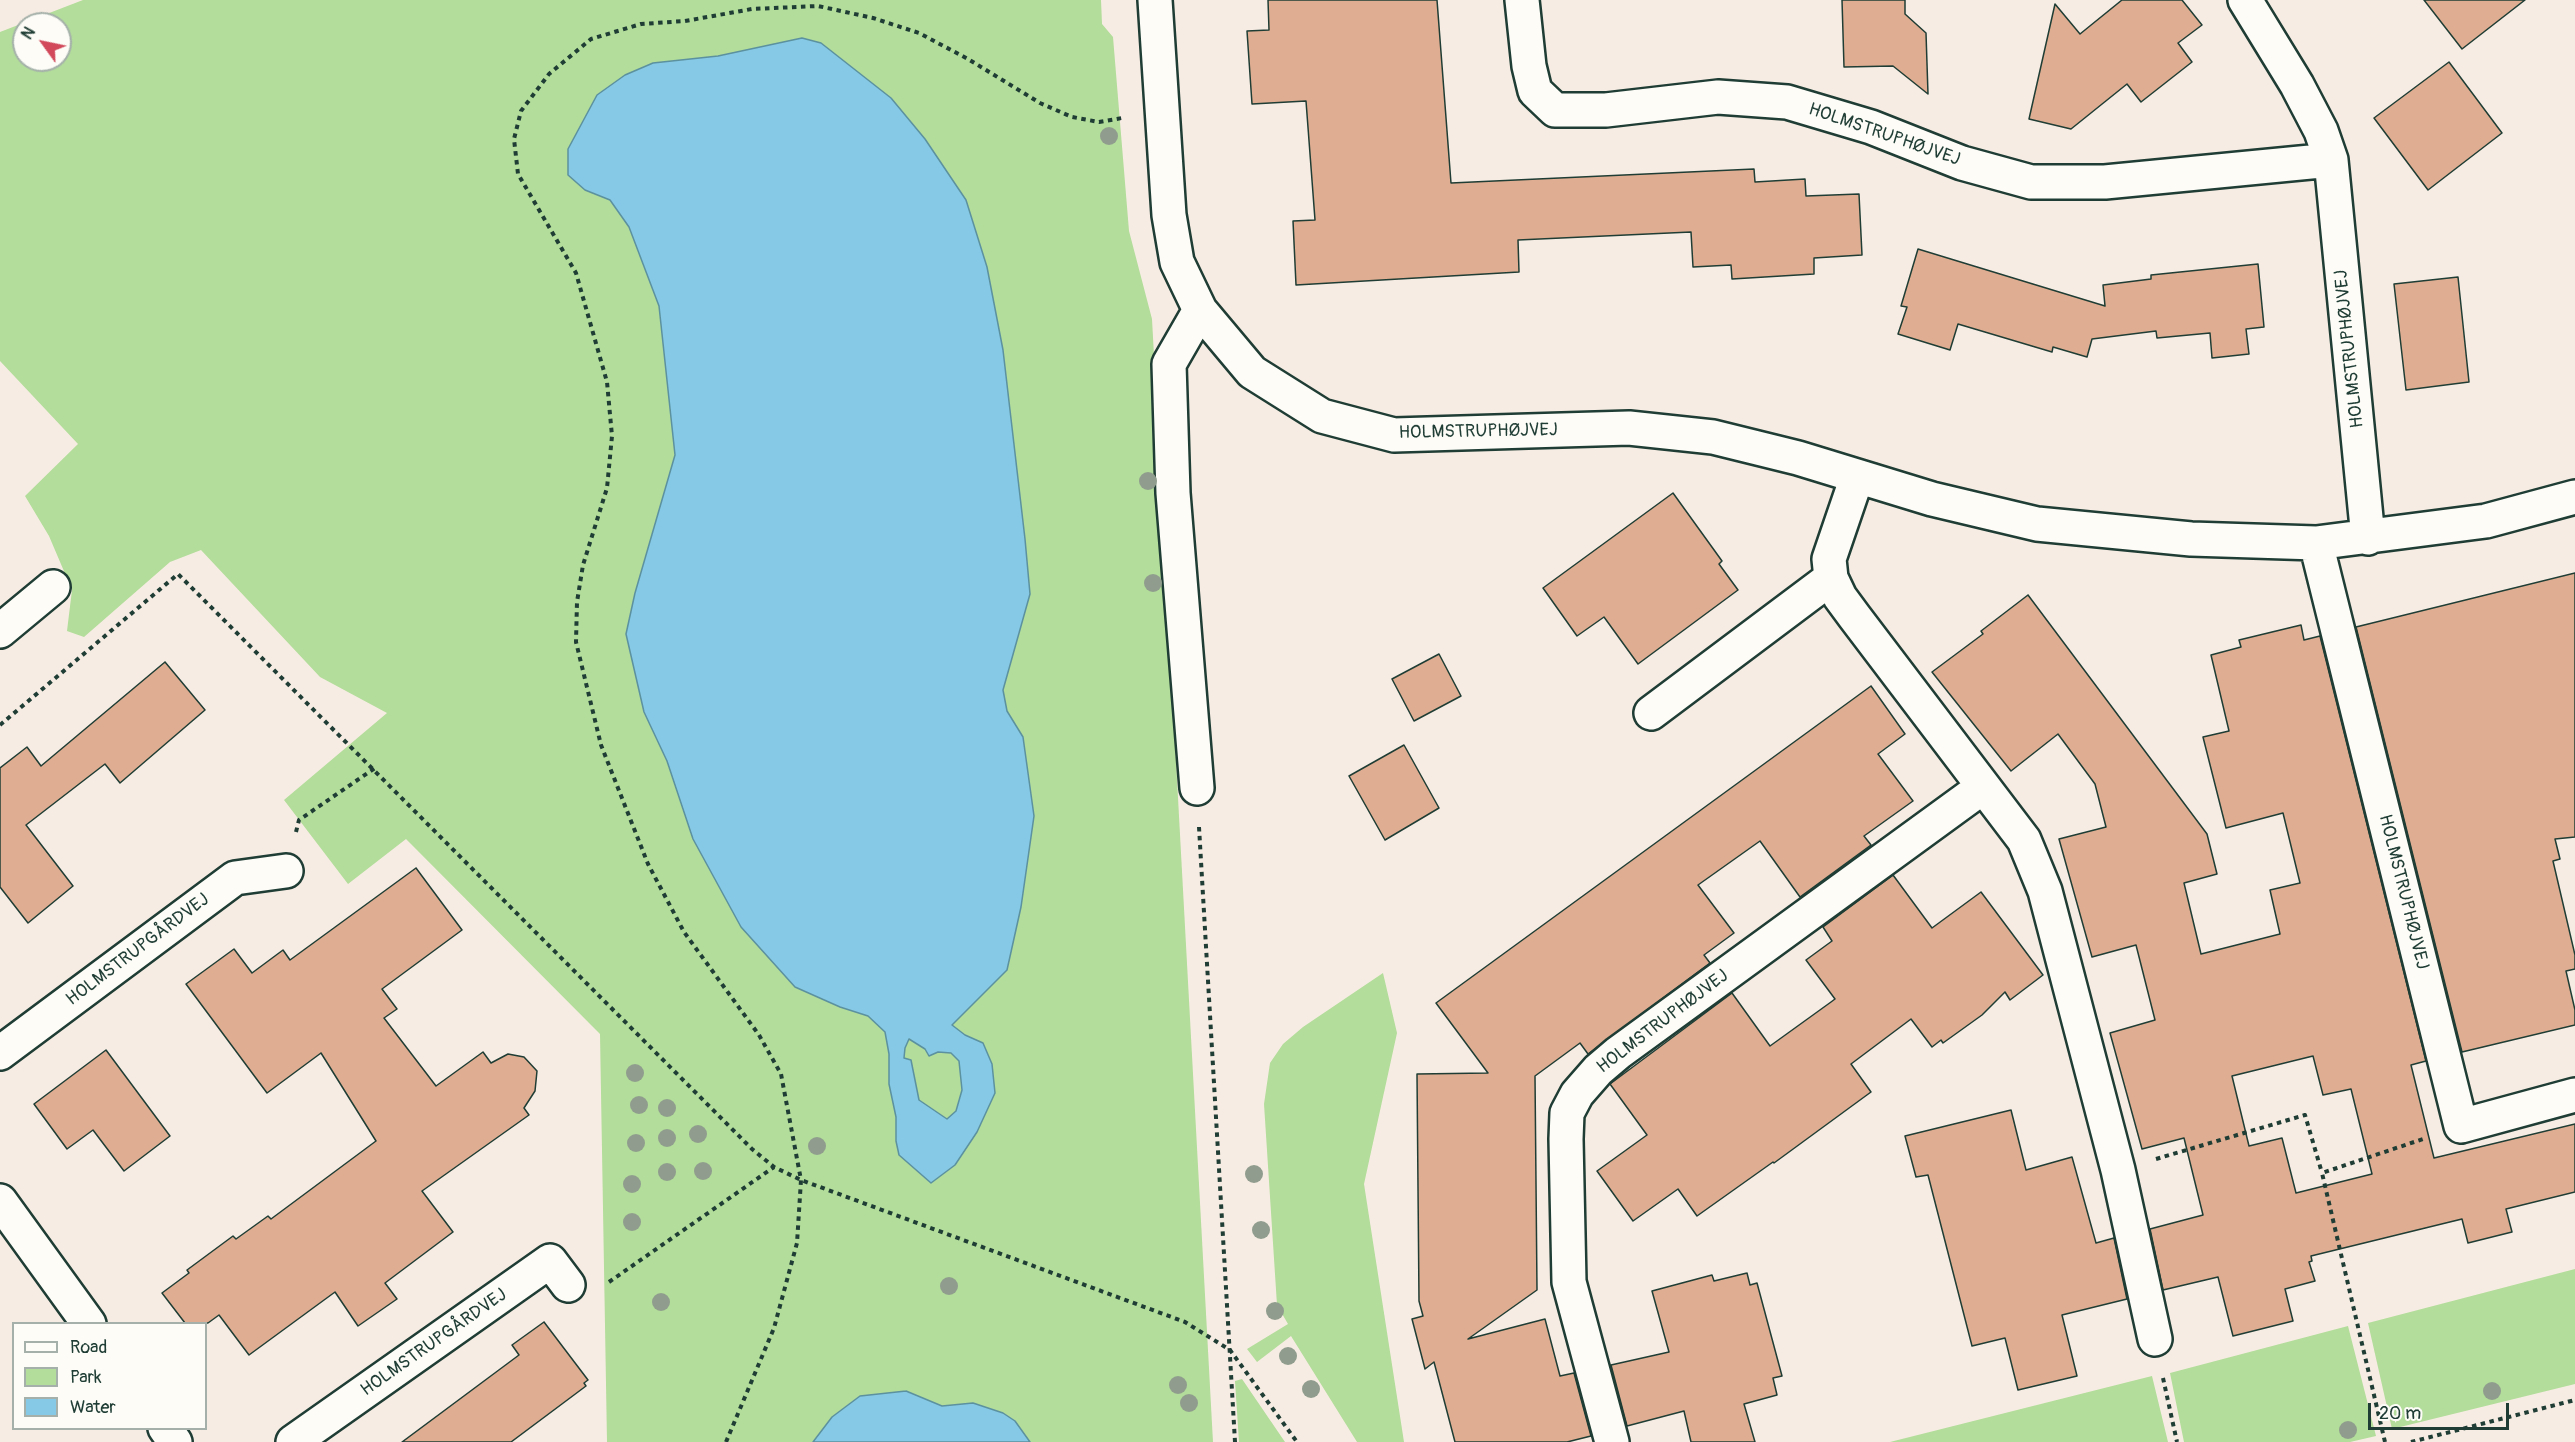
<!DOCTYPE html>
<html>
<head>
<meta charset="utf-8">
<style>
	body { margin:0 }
	#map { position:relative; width:2575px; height:1442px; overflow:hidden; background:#f7ece3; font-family:Pangolin,sans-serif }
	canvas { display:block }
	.legend { position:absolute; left:12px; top:1322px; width:195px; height:108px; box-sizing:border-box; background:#fdfcf7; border:2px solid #a4b0a9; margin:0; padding:8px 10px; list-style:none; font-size:18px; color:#1f3d34 }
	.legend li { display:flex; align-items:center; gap:12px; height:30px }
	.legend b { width:30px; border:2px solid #a4b0a9 }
	.north { position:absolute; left:12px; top:12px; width:60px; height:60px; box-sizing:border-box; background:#fdfcf7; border:2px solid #a4b0a9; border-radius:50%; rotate:303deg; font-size:16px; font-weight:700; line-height:24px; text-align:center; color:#1f3d34 }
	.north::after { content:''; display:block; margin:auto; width:21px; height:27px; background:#d1495b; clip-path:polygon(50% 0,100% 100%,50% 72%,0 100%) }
	.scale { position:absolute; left:2368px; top:1403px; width:141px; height:27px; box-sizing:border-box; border:3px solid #1f3d34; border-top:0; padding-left:8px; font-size:18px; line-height:21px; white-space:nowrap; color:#1f3d34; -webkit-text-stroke:4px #fdfcf7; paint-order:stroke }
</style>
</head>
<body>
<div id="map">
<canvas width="2575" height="1442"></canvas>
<ul class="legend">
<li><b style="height:8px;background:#fdfcf7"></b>Road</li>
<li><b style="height:16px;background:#b2dd9a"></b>Park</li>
<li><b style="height:16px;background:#85c9e6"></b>Water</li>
</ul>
<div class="north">N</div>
<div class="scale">20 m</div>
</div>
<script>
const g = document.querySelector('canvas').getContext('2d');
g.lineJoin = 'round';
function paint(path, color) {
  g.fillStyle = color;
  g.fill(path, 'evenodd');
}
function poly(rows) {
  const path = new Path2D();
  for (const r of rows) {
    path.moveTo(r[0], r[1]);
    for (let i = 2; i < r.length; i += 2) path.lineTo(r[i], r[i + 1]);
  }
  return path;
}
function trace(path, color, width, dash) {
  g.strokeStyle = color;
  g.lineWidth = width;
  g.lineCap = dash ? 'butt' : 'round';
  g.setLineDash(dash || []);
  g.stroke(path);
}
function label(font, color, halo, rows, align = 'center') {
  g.font = font + ' Pangolin,sans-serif';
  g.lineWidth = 5;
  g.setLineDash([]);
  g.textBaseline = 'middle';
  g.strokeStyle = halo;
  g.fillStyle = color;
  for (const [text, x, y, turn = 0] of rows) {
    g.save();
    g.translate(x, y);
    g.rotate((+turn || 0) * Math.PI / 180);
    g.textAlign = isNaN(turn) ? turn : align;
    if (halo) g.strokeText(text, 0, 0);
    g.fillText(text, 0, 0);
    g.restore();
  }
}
paint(poly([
	[83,0,1101,0,1102,24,1113,37,1129,231,1152,319,1213,1442,607,1442,600,1034,406,839,348,884,284,800,387,713,320,677,201,550,170,562,84,637,67,631,72,590,49,536,25,496,78,444,0,361,0,32],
	[24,24,60,24,60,60,24,60],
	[1383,973,1397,1033,1364,1184,1404,1442,1357,1442,1291,1336,1257,1362,1247,1349,1288,1324,1277,1305,1264,1104,1270,1063,1283,1044,1303,1027],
	[2575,1269,2575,1384,2392,1429,2368,1323],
	[2348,1326,2376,1436,2350,1442,2184,1442,2170,1373],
	[2152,1376,2168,1442,1890,1442],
	[1242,1379,1285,1442,1239,1442,1235,1381]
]), '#b2dd9a');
const water = poly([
	[802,38,821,43,891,98,925,139,966,200,987,267,1003,350,1025,539,1030,594,1003,690,1007,711,1023,737,1034,816,1021,907,1007,970,952,1025,965,1035,983,1043,992,1064,995,1093,977,1132,955,1165,931,1183,899,1155,896,1141,896,1117,889,1084,889,1054,885,1032,868,1016,840,1007,795,987,741,927,693,839,667,761,644,712,626,634,635,593,675,455,659,306,629,227,610,200,585,190,568,175,568,149,597,95,625,75,653,63,718,56,802,38],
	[909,1039,925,1049,929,1056,938,1052,951,1053,959,1061,962,1090,956,1111,947,1119,919,1100,911,1060,904,1058,905,1048,909,1039],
	[906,1391,942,1406,973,1403,1003,1413,1015,1421,1030,1442,813,1442,832,1417,860,1396,906,1391]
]);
paint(water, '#85c9e6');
trace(water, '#5c919f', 1.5);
const building = poly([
	[1268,0,1437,0,1451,183,1754,169,1755,182,1805,179,1806,196,1859,194,1862,255,1814,258,1814,274,1732,279,1731,265,1693,267,1691,232,1518,240,1519,272,1296,285,1293,221,1315,220,1306,101,1252,104,1247,31,1269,30,1268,0],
	[1842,0,1905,0,1905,14,1926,33,1928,94,1893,66,1844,67,1842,0],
	[2122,0,2182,0,2202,25,2178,43,2192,62,2141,102,2127,84,2071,129,2029,119,2055,4,2080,34,2122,0],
	[2424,0,2525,0,2462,49,2424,0],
	[2449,62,2502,133,2428,190,2374,118,2449,62],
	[1918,249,2105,306,2103,285,2151,279,2151,275,2258,264,2264,327,2246,329,2249,354,2212,358,2210,333,2157,338,2156,331,2092,339,2087,357,2053,347,2052,352,1958,324,1950,350,1898,334,1907,307,1901,306,1918,249],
	[2458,277,2469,382,2406,390,2394,284,2458,277],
	[1673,493,1722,561,1719,564,1738,590,1638,664,1604,617,1577,636,1543,588,1673,493],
	[2575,573,2575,837,2555,839,2560,859,2553,861,2575,955,2575,969,2566,971,2575,1010,2575,1025,2462,1052,2356,627,2575,573],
	[2028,595,2207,834,2217,874,2184,883,2201,954,2280,934,2270,890,2300,883,2283,813,2226,828,2203,737,2229,731,2211,655,2241,647,2239,640,2301,625,2304,640,2320,636,2426,1061,2411,1065,2434,1158,2575,1124,2575,1192,2506,1209,2512,1232,2468,1243,2462,1219,2311,1256,2312,1261,2309,1262,2315,1281,2285,1289,2293,1321,2233,1336,2218,1277,2163,1290,2150,1229,2203,1215,2184,1138,2142,1149,2110,1033,2155,1020,2136,945,2092,957,2059,839,2106,827,2095,784,2058,734,2011,771,1932,672,1983,634,1981,631,2028,595],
	[2313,1056,2323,1095,2351,1089,2372,1174,2296,1193,2282,1138,2249,1146,2232,1076,2313,1056],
	[1439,654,1461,696,1414,721,1392,679,1439,654],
	[165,662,205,710,120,783,105,764,26,825,73,886,28,923,0,887,0,768,27,747,41,766,165,662],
	[1871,686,1905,734,1878,754,1913,801,1864,836,1871,845,1800,897,1760,841,1698,885,1734,933,1704,955,1710,963,1588,1054,1580,1043,1535,1076,1537,1290,1468,1339,1545,1319,1560,1376,1574,1373,1591,1436,1567,1442,1455,1442,1434,1362,1425,1369,1412,1319,1423,1316,1419,1301,1417,1074,1488,1073,1436,1003,1871,686],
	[1404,745,1439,808,1385,840,1349,776,1404,745],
	[416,868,462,930,382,989,397,1009,384,1018,436,1086,483,1052,491,1063,508,1054,524,1057,537,1071,535,1091,524,1108,529,1115,422,1191,453,1232,385,1283,397,1299,358,1326,335,1292,249,1355,219,1315,208,1323,185,1323,162,1293,189,1273,187,1270,233,1236,236,1239,268,1216,271,1219,376,1141,321,1053,267,1093,186,984,234,949,252,973,283,950,290,960,416,868],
	[1893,875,1932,928,1981,892,2043,975,2010,1000,2005,992,1982,1015,1943,1043,1941,1040,1932,1047,1911,1019,1851,1064,1871,1092,1774,1163,1773,1162,1697,1216,1678,1189,1633,1221,1597,1171,1647,1135,1610,1084,1732,993,1770,1046,1831,1002,1835,999,1806,960,1832,941,1823,927,1893,875],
	[106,1050,170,1136,124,1171,93,1130,67,1149,34,1104,106,1050],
	[2011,1110,2026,1170,2072,1157,2096,1243,2114,1238,2127,1299,2062,1315,2077,1376,2018,1390,2005,1338,1972,1346,1928,1175,1916,1177,1905,1136,2011,1110],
	[1747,1273,1750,1285,1757,1283,1782,1376,1773,1378,1777,1395,1744,1404,1755,1442,1691,1442,1684,1411,1627,1426,1611,1365,1669,1352,1652,1291,1712,1275,1714,1281,1747,1273],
	[544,1322,588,1380,584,1383,586,1386,511,1442,402,1442,519,1355,512,1345,544,1322]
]);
paint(building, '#dfad91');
trace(building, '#1f3d34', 1.5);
const minor = poly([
	[1155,0,1169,215,1177,262,1200,310,1252,372,1322,416,1394,435,1629,428,1713,437,1798,458,1932,499,2037,524,2191,539,2316,543,2486,521,2575,497],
	[1522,0,1529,66,1535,91,1555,110,1606,110,1718,97,1787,102,1871,127,1962,163,2031,182,2105,182,2331,160],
	[2245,0,2297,85,2321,131,2331,160,2368,538],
	[1857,477,1829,559,1831,578,1840,597,1854,616,2024,840,2045,891,2118,1170,2155,1339],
	[2316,543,2461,1126,2575,1095],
	[0,631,53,587],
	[1651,713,1831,578],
	[1197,788,1173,493,1169,364,1200,310],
	[0,1053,235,878,286,871],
	[0,1201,89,1324],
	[165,1428,175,1442],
	[293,1442,550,1261,568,1285],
	[1612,1442,1569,1282,1566,1139,1567,1113,1577,1094,1598,1070,1618,1053,1983,787]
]);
trace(minor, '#1f3d34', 38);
trace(poly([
	[0,725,178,574,752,1149,774,1167,801,1180,1185,1322,1230,1350,1297,1442],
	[1199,827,1235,1442],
	[296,832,299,820,375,768],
	[2156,1159,2305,1115,2322,1173],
	[609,1282,774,1167],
	[2163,1378,2177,1442],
	[726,1442,774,1328,797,1243,801,1180,781,1074,759,1035,684,932,648,864,601,745,576,642,577,602,583,565,607,488,612,436,607,382,576,273,518,174,514,139,521,111,549,74,591,39,641,24,685,21,752,9,818,6,873,18,919,33,968,59,1040,103,1072,117,1099,122,1122,118],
	[2385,1442,2322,1173,2423,1139],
	[2411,1442,2575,1400]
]), '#1f3d34', 4, [4.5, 4.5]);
trace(minor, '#fdfcf7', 33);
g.fillStyle = '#909d8e';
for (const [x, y] of [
	[1109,136],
	[1148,481],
	[1153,583],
	[635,1073],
	[639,1105],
	[667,1108],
	[698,1134],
	[667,1138],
	[636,1143],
	[817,1146],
	[703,1171],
	[667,1172],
	[1254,1174],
	[632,1184],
	[632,1222],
	[1261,1230],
	[949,1286],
	[661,1302],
	[1275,1311],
	[1288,1356],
	[1178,1385],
	[1311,1389],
	[2492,1391],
	[1189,1403],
	[2348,1430]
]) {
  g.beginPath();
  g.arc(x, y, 9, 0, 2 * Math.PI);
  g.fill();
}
label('18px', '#1f3d34', '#fdfcf7', [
	["HOLMSTRUPHØJVEJ",1884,135,19],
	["HOLMSTRUPHØJVEJ",2350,349,-96],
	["HOLMSTRUPHØJVEJ",1478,432,-1],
	["HOLMSTRUPHØJVEJ",2403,892,76],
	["HOLMSTRUPGÅRDVEJ",138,950,-37],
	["HOLMSTRUPHØJVEJ",1663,1022,-37],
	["HOLMSTRUPGÅRDVEJ",434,1343,-35]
]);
</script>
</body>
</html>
